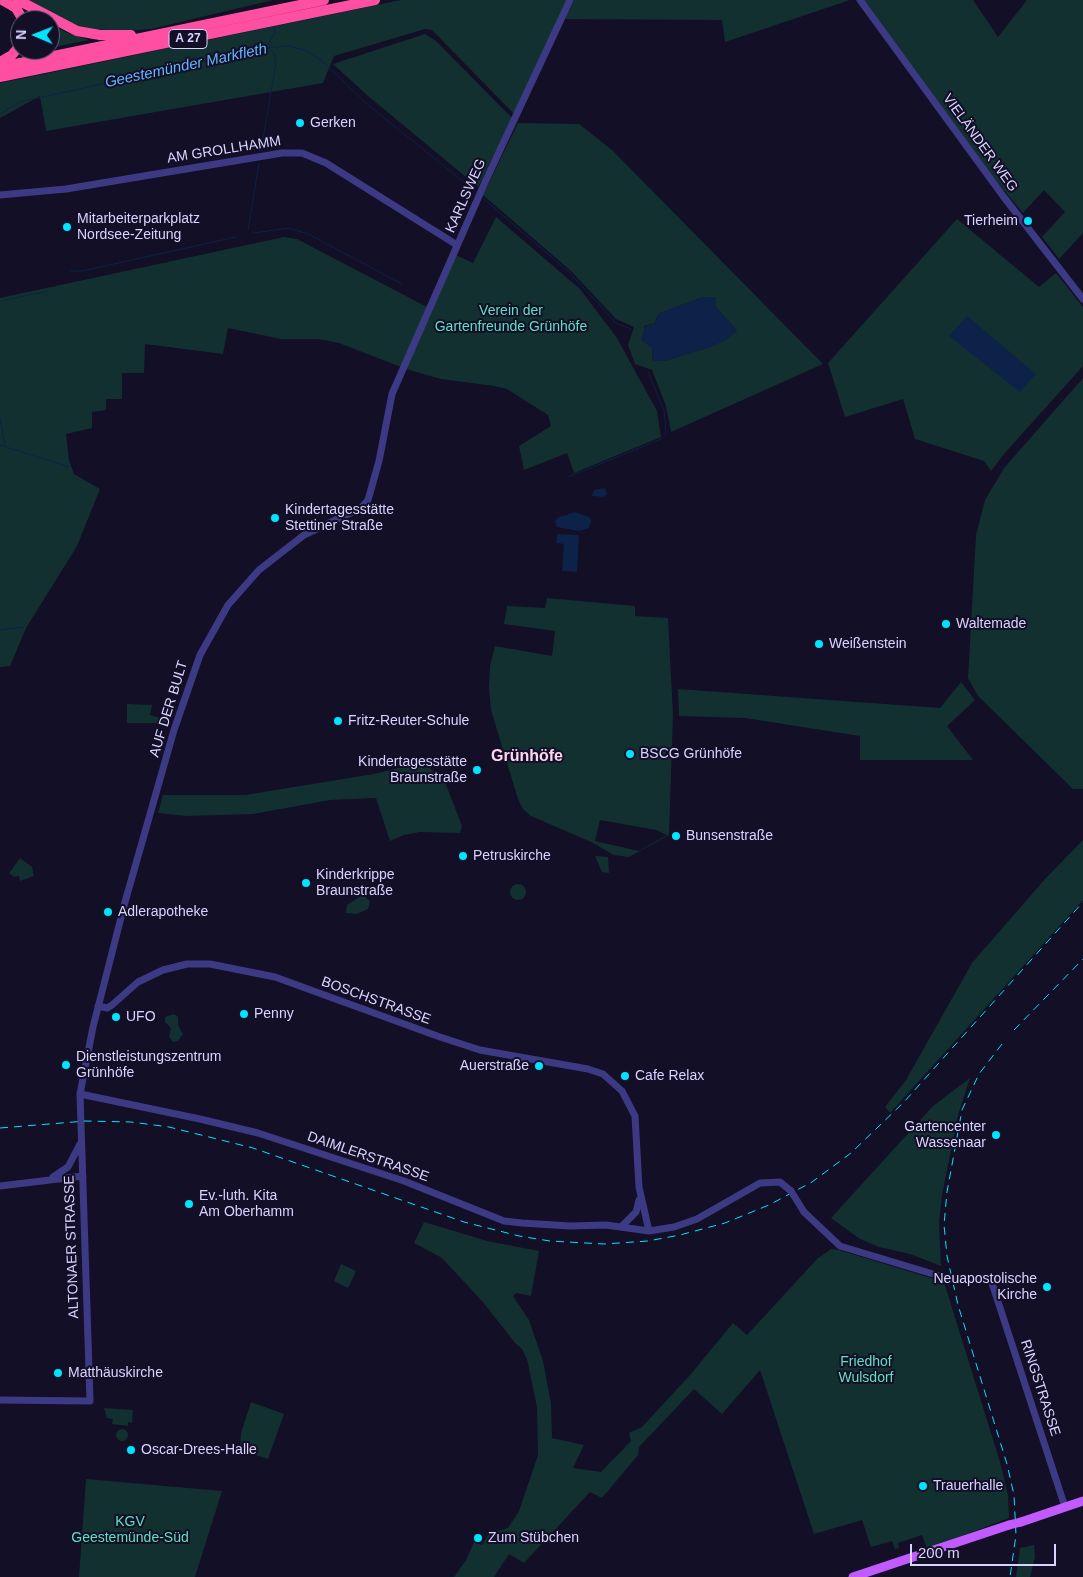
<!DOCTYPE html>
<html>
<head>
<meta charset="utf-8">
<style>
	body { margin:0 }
	#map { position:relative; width:1083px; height:1577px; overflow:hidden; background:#130f26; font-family:Helvetica,sans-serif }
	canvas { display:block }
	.north { position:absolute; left:10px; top:10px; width:50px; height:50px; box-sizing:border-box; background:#130f26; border:1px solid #625e7d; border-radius:50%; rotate:271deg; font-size:14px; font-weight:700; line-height:20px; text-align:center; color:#d9d4ff }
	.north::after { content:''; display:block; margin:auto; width:18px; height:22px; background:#00e5ff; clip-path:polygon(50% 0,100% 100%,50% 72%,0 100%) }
	.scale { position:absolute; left:910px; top:1544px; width:146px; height:22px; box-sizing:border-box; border:2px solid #d9d4ff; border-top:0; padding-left:6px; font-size:15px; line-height:18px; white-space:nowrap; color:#d9d4ff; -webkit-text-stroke:4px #130f26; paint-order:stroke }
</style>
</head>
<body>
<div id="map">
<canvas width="1083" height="1577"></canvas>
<div class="north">N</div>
<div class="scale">200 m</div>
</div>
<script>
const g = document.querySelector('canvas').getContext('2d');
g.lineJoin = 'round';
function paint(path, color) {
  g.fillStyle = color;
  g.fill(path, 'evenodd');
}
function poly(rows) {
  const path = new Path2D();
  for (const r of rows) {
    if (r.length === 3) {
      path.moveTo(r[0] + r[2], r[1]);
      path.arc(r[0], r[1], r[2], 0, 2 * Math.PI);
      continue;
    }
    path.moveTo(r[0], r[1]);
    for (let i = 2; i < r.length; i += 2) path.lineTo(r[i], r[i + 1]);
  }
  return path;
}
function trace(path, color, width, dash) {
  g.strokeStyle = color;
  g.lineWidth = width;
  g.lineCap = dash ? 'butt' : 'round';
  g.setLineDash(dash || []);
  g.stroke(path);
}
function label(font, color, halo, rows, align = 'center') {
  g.font = font + ' Helvetica,sans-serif';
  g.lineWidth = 4;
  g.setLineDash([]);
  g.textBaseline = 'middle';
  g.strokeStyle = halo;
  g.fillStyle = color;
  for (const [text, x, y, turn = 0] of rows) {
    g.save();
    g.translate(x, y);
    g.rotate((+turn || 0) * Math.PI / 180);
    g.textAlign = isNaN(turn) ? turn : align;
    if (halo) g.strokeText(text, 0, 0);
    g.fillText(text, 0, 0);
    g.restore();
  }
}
paint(poly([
	[28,0,273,0,151,29,122,31,81,28],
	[401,0,567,0,514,114,432,30,425,29,334,56,323,83,46,131,40,96,0,118,0,83],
	[574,0,850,0,725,42,722,20,565,19],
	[864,0,973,0,998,37,1027,0,1083,0,1083,233,1059,259,1042,237,1065,212,1044,190,1023,213,992,176],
	[50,24,68,33,89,40,50,48],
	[425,34,436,41,512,118,478,187,368,96,333,64],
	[518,123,579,124,612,150,823,364,671,432,666,406,652,370,635,364,628,345,634,327,616,319,571,271,483,195],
	[703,297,715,297,716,307,737,331,710,347,664,361,653,361,652,348,647,343,644,326,655,323,658,314],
	[496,217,580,289,617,338,657,411,661,437,574,473,567,453,524,470,519,446,551,426,548,415,507,389,494,386,441,379,406,369,456,255,473,263],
	[957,219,1039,287,1056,273,1083,307,1083,366,1004,454,991,471,984,461,915,439,903,399,845,417,828,363],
	[284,237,297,239,427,307,401,367,339,343,318,339,281,339,228,328,223,354,145,344,144,373,122,373,122,399,106,399,106,410,92,412,92,428,66,434,69,460,74,474,100,489,77,546,26,628,10,666,0,667,0,298],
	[1083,378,1083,789,1073,789,978,696,968,678,976,535,985,500,1004,468],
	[547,598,635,606,635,616,668,618,673,715,669,835,629,857,614,855,591,842,531,816,523,809,518,799,491,710,489,688,490,666,495,646,552,656,555,631,504,624,507,606,545,608],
	[600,820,656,830,667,835,639,851,595,841],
	[961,682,975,700,947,726,973,760,860,760,860,736,745,718,679,716,678,689,940,708],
	[127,704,152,705,150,715,171,721,170,723,127,723],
	[428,761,431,770,441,775,445,782,462,826,460,833,420,832,404,835,390,841,376,798,330,800,253,814,187,816,158,813,163,795,245,795,374,774],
	[1083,840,1083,900,890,1113,885,1107,906,1080,972,963,1045,879],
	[595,856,608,857,609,873,602,872],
	[20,858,32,867,34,876,20,881,19,876,14,877,9,873],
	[518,892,8],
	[363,895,370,901,368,909,357,914,346,913,347,905],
	[174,1014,178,1017,178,1025,183,1034,178,1041,173,1042,169,1037,171,1028,165,1022,165,1017],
	[970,1078,958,1115,942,1195,939,1223,941,1266,910,1254,879,1247,860,1239,831,1218,933,1106],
	[424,1222,487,1241,539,1251,531,1296,516,1293,513,1296,529,1320,543,1361,551,1404,552,1438,584,1445,573,1468,601,1472,631,1441,629,1433,642,1427,690,1375,733,1323,747,1335,817,1259,831,1249,839,1250,944,1282,1000,1462,1008,1495,1009,1518,927,1549,922,1535,898,1543,899,1548,895,1549,892,1541,871,1547,862,1520,814,1534,760,1370,722,1414,694,1389,639,1447,638,1455,602,1498,590,1492,524,1563,509,1554,494,1577,454,1577,466,1560,474,1542,482,1545,489,1534,508,1528,519,1511,538,1455,537,1407,527,1359,522,1349,516,1344,482,1301,442,1258,414,1243],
	[341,1264,356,1271,348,1288,334,1281],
	[251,1402,284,1414,268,1459,240,1450,241,1433],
	[104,1408,133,1410,132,1423,128,1422,128,1426,112,1424,113,1419,107,1418],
	[122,1435,6],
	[86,1479,222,1491,195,1577,79,1577],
	[1034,1545,1035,1557,1030,1577,1016,1577,1020,1548]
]), '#12302f');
paint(poly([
	[703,297,716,297,716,307,737,331,726,340,710,347,664,361,653,361,652,348,641,340,645,326,655,323,658,314],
	[967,316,1036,374,1020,392,949,336],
	[605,488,607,494,604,497,592,496,594,490],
	[575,512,589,517,591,521,589,528,579,531,557,527,555,522,557,518],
	[557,534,579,535,577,572,562,571,564,544,556,543]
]), '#0c2248');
trace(poly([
	[266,47,275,33,274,28],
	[0,114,20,102,265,48,288,46,305,50,321,60,367,104,475,191],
	[261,151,276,62,274,53,269,48],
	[484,199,569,272,616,323,631,329],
	[248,230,259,163],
	[253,233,289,228,308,234,402,284],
	[71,271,82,271,236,237],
	[0,301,49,291],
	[0,418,5,446],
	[0,445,69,467],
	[568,477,661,439,666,433,664,410,648,372],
	[0,630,24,627]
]), '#0c2248', 1);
trace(poly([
	[860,0,1003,196,1083,299],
	[0,195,66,189,282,153,302,153,326,163,457,245],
	[98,1006,107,1008,112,1005,138,982,163,970,187,964,210,964,275,977,440,1037,480,1050,588,1069,603,1074,622,1091,635,1116,639,1187,649,1231],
	[80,1094,200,1119,258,1133,404,1181,504,1221,522,1223,570,1226,606,1225,649,1231,674,1227,697,1219,760,1183,780,1182,791,1191],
	[53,1177,68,1167,80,1144],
	[0,1186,83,1176],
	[804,1212,840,1246,943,1277],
	[621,1227,636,1212,639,1200],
	[960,1280,990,1277,1065,1507],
	[0,1400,90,1401,80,1094,93,1027,125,902,174,730,200,655,228,605,259,570,304,535,361,508,368,500,379,461,392,394,486,180,570,0]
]), '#3d3a85', 7);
trace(poly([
	[1021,1522,1083,1501],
	[853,1577,1009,1525]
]), '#c25bff', 9);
trace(poly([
	[2,0,16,8,23,20],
	[18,0,77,31,100,35,131,35],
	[0,62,12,55,20,45],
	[0,67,324,0],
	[0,77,375,0]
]), '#ff4fa3', 10);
trace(poly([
	[1014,1030,1083,959],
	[1002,1044,979,1074,962,1110,947,1192,944,1225,947,1256,958,1305,1007,1464,1014,1495,1016,1535,1010,1577],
	[0,1128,86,1121,131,1122,169,1127,253,1148,464,1222,519,1236,550,1241,604,1244,648,1241,680,1235,725,1223,769,1205,812,1182,851,1153,904,1102,1083,902]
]), '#00e5ff', 1, [8, 6]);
trace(poly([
	[791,1191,804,1212],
	[943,1277,960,1280]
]), '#3d3a85', 7);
trace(poly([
	[1009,1525,1021,1522]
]), '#c25bff', 9);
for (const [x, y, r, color] of [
	[300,123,5,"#00e5ff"],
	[1028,221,5,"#00e5ff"],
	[67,227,5,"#00e5ff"],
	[275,518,5,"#00e5ff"],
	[946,624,5,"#00e5ff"],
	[819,644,5,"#00e5ff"],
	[338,721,5,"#00e5ff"],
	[630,754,5,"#00e5ff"],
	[477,770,5,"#00e5ff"],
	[676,836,5,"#00e5ff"],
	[463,856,5,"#00e5ff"],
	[306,883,5,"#00e5ff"],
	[108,912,5,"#00e5ff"],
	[244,1014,5,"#00e5ff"],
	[116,1017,5,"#00e5ff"],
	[66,1065,5,"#00e5ff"],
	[539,1066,5,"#00e5ff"],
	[625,1076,5,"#00e5ff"],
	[996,1135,5,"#00e5ff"],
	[189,1204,5,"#00e5ff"],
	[1047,1287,5,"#00e5ff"],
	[58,1373,5,"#00e5ff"],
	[131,1450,5,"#00e5ff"],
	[923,1486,5,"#00e5ff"],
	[478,1538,5,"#00e5ff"]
]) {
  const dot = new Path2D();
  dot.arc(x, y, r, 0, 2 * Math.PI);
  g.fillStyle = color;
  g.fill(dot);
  trace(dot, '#130f26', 2);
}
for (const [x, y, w] of [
	[188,39,38]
]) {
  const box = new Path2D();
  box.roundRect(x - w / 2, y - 9.5, w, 19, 4);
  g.fillStyle = '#130f26';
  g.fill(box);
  trace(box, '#d9d4ff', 1);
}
label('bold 12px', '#d9d4ff', null, [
	["A 27",188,39]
]);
label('14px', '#d9d4ff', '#130f26', [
	["Gerken",310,123],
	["Mitarbeiterparkplatz",77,219],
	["Nordsee-Zeitung",77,235],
	["Tierheim",1018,221,"right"],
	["Kindertagesstätte",285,510],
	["Stettiner Straße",285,526],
	["Waltemade",956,624],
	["Weißenstein",829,644],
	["Fritz-Reuter-Schule",348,721],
	["BSCG Grünhöfe",640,754],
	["Kindertagesstätte",467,762,"right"],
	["Braunstraße",467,778,"right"],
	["Bunsenstraße",686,836],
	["Petruskirche",473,856],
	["Kinderkrippe",316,875],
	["Braunstraße",316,891],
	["Adlerapotheke",118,912],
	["Penny",254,1014],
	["UFO",126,1017],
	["Dienstleistungszentrum",76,1057],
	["Grünhöfe",76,1073],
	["Auerstraße",529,1066,"right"],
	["Cafe Relax",635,1076],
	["Gartencenter",986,1127,"right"],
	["Wassenaar",986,1143,"right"],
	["Ev.-luth. Kita",199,1196],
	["Am Oberhamm",199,1212],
	["Neuapostolische",1037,1279,"right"],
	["Kirche",1037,1295,"right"],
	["Matthäuskirche",68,1373],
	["Oscar-Drees-Halle",141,1450],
	["Trauerhalle",933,1486],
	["Zum Stübchen",488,1538]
], 'left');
label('14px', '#d9d4ff', '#130f26', [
	["VIELÄNDER WEG",980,143,54],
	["AM GROLLHAMM",224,150,-9],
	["KARLSWEG",466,196,-66],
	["AUF DER BULT",169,709,-73],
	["BOSCHSTRASSE",376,1001,20],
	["DAIMLERSTRASSE",368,1157,19],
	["ALTONAER STRASSE",72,1247,-92],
	["RINGSTRASSE",1040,1388,72]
]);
label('14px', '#5fe0c0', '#130f26', [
	["Verein der",511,311],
	["Gartenfreunde Grünhöfe",511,327],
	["Friedhof",866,1362],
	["Wulsdorf",866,1378],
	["KGV",130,1522],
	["Geestemünde-Süd",130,1538]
]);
label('italic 15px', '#62b6ff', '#130f26', [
	["Geestemünder Markfleth",186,66,-12]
]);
label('bold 16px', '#ffd6f0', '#130f26', [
	["Grünhöfe",527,757]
]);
</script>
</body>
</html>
